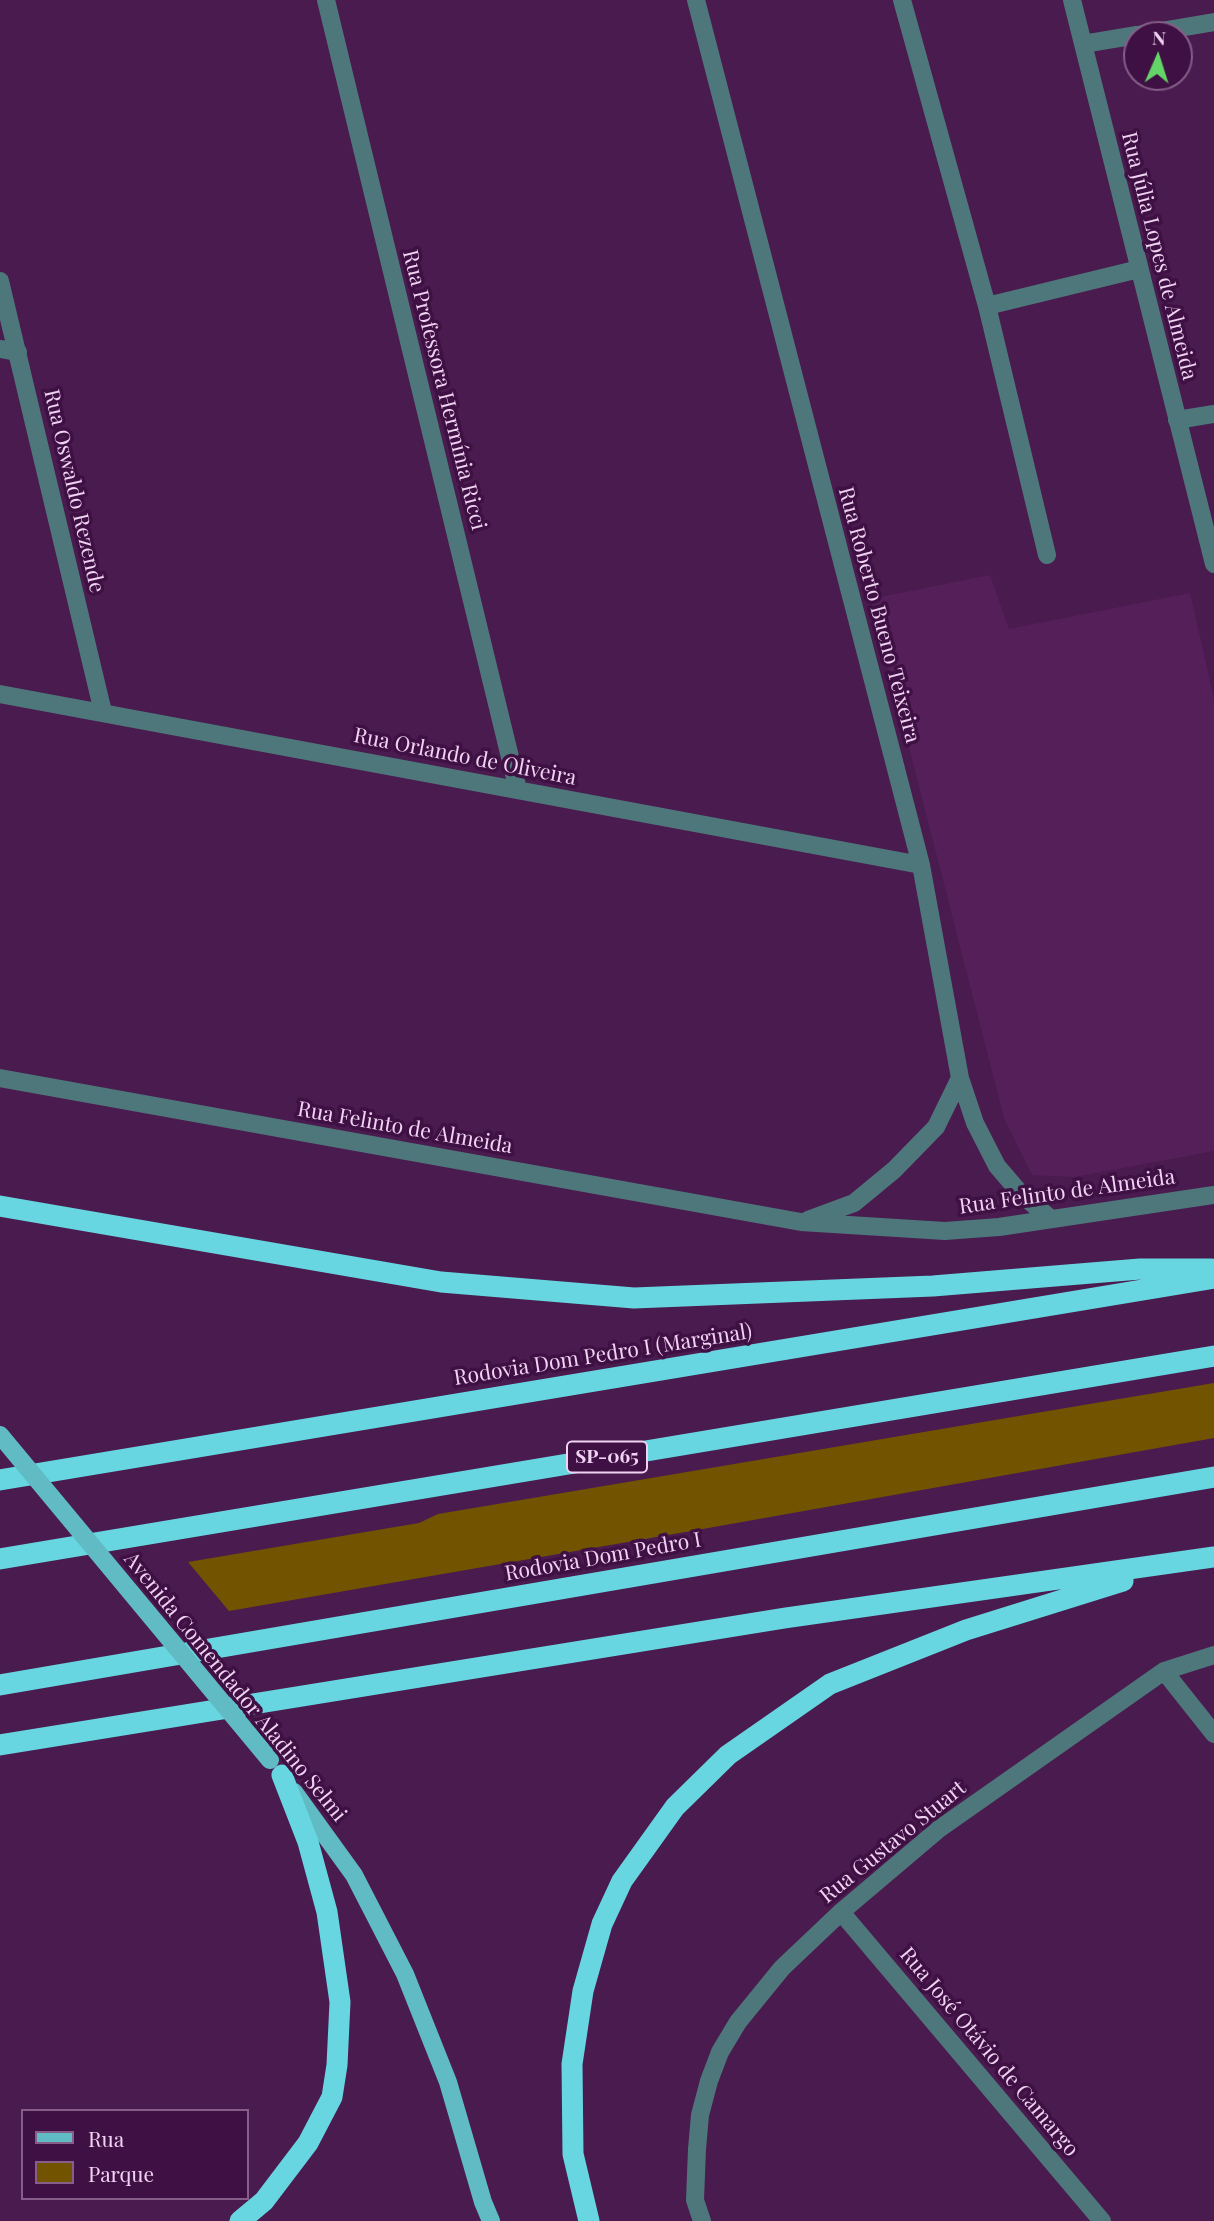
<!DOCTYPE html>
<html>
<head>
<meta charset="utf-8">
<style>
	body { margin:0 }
	#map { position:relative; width:1214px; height:2221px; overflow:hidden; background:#4a1b4e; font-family:"Playfair Display",serif }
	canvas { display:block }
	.legend { position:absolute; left:21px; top:2109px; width:228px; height:91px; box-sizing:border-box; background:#3f1043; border:2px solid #865e89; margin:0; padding:9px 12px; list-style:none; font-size:21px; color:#f0d3f2 }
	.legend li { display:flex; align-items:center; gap:14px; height:35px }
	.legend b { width:35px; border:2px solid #865e89 }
	.north { position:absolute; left:1123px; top:21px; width:70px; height:70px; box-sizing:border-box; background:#3f1043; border:2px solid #865e89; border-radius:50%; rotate:3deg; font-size:19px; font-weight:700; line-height:28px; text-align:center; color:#f0d3f2 }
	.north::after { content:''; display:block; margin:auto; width:24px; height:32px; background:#64d468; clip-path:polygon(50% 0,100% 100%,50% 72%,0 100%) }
</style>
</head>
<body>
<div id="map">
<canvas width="1214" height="2221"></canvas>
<ul class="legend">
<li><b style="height:9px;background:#61bbc4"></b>Rua</li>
<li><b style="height:19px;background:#725400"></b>Parque</li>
</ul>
<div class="north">N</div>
</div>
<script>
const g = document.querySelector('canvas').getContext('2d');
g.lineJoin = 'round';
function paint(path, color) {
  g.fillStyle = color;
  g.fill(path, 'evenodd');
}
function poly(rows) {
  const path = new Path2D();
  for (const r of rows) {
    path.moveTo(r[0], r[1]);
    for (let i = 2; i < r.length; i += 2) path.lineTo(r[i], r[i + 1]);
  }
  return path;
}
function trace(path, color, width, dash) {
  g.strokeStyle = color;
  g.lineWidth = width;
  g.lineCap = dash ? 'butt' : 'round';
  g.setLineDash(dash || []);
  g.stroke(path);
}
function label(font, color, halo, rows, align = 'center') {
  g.font = font + ' "Playfair Display",serif';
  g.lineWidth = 7;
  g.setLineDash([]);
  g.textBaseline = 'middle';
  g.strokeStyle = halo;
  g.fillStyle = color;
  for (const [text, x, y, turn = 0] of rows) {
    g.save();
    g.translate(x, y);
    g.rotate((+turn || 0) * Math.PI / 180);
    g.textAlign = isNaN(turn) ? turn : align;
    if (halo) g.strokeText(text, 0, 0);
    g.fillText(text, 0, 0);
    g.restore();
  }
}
paint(poly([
	[990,575,1009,629,1190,593,1214,699,1214,1151,1074,1177,1032,1175,1004,1118,871,599]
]), '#55205a');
paint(poly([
	[1214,1383,1214,1438,697,1530,229,1611,188,1562,419,1523,438,1514]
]), '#725400');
trace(poly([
	[326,0,518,790],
	[696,0,921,865,960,1078,975,1123,997,1166,1021,1194,1051,1219],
	[902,0,987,306,1047,555],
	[1072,0,1214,564],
	[1137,35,1214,22],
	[1083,44,1137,35],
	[0,281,103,712],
	[987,306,1139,269],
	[0,349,18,352],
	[1177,420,1214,414],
	[0,694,921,865],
	[0,1078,801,1222,945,1231,999,1227,1214,1195],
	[808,1220,854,1203,894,1170,936,1127,960,1078],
	[1164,1671,1214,1734],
	[841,1912,1102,2221],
	[702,2221,695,2200,697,2149,700,2115,709,2081,720,2052,738,2022,782,1968,841,1912,939,1829,1164,1671,1214,1655]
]), '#4e777b', 18);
trace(poly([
	[294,1792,354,1875,405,1974,448,2082,483,2202,491,2221]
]), '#61bbc4', 18);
trace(poly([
	[0,1206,441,1282,634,1298,933,1286,1140,1269,1212,1269],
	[0,1480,1214,1278],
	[0,1559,1214,1356],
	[0,1685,1214,1477],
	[0,1745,785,1618,1214,1557],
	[240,2221,264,2201,308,2143,332,2097,337,2065,340,2002,327,1912,308,1842,282,1775],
	[589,2221,573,2154,572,2064,583,1991,602,1924,622,1881,675,1807,728,1755,830,1684,966,1630,1123,1581]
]), '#67d6e1', 21);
trace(poly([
	[0,1435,270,1760]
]), '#61bbc4', 18);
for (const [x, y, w] of [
	[607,1457,80]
]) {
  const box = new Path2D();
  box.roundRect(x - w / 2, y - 15.5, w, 31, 5);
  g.fillStyle = '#3f1043';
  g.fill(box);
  trace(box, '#f0d3f2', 2);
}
label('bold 19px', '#f0d3f2', null, [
	["SP-065",607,1457]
]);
label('21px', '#f0d3f2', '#3f1043', [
	["Rua Júlia Lopes de Almeida",1159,256,76],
	["Rua Professora Hermínia Ricci",444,390,76],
	["Rua Oswaldo Rezende",74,491,77],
	["Rua Roberto Bueno Teixeira",879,615,75],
	["Rua Orlando de Oliveira",465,757,11],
	["Rua Felinto de Almeida",405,1128,10],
	["Rua Felinto de Almeida",1067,1192,-8],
	["Rodovia Dom Pedro I (Marginal)",603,1355,-9],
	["Rodovia Dom Pedro I",603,1557,-10],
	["Avenida Comendador Aladino Selmi",235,1687,51],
	["Rua Gustavo Stuart",893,1842,-39],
	["Rua José Otávio de Camargo",989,2052,50]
]);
</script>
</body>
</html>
